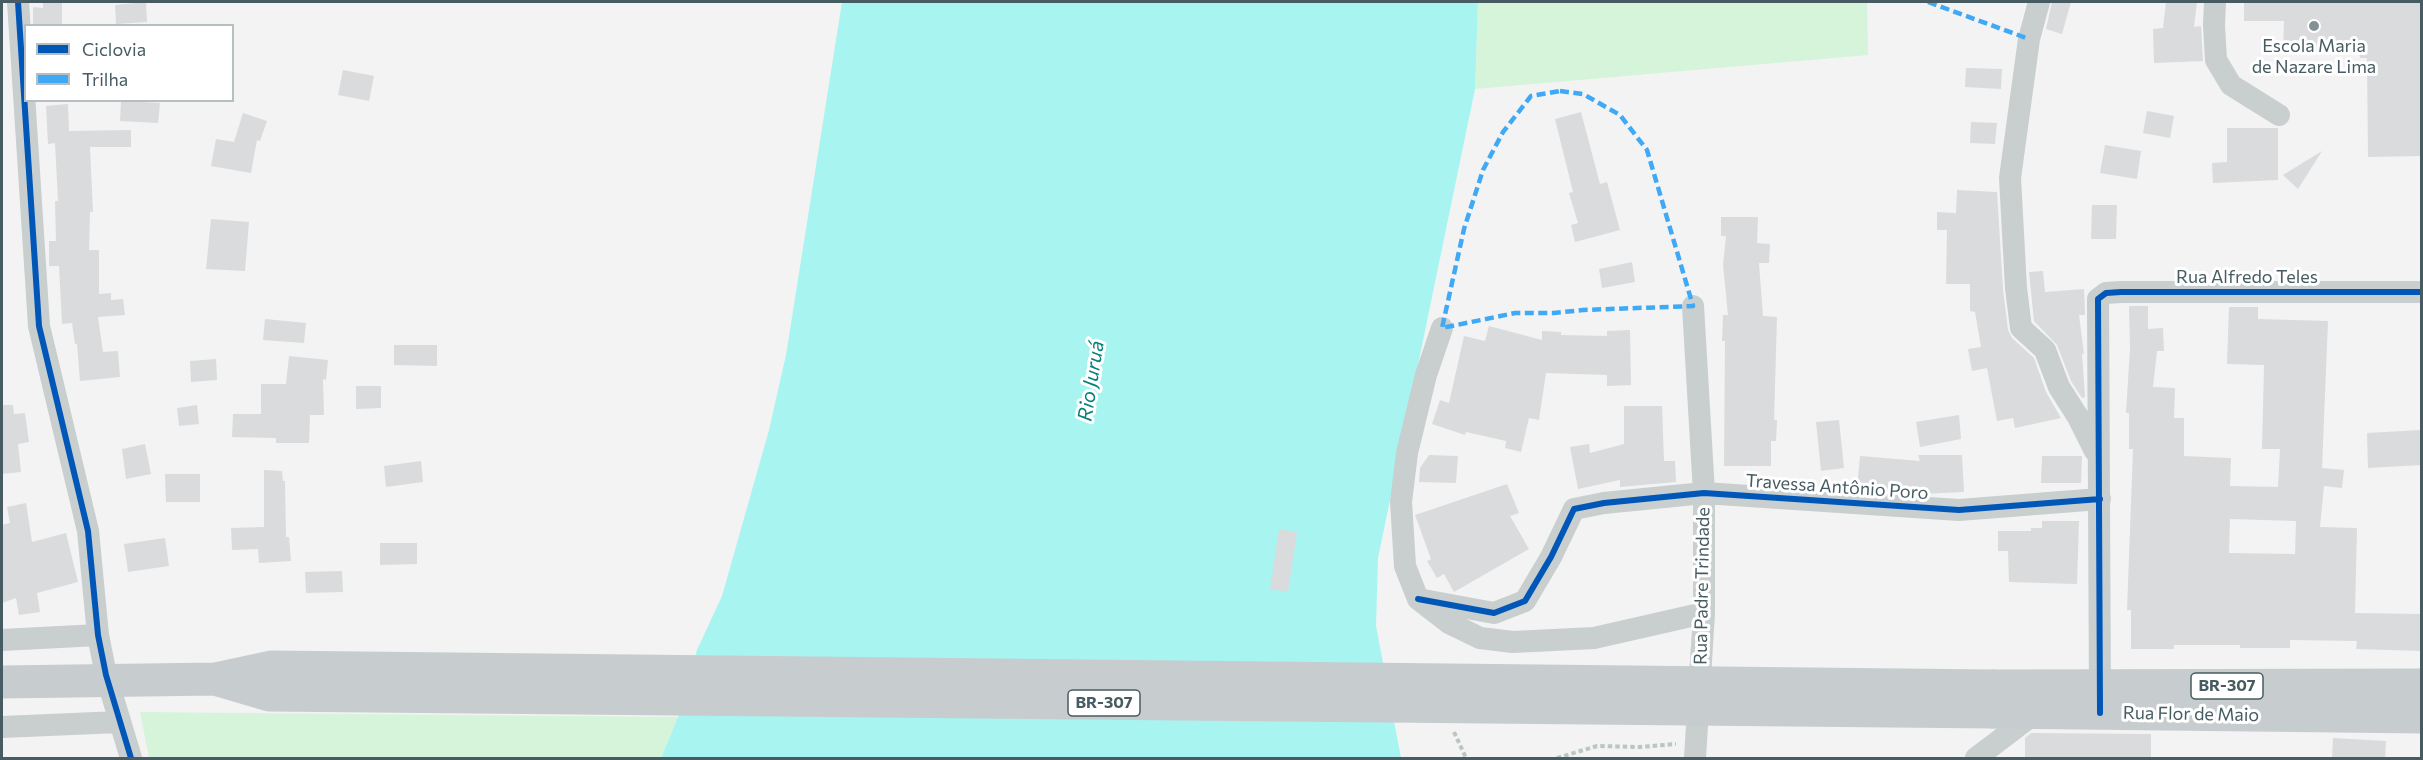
<!DOCTYPE html>
<html>
<head>
<meta charset="utf-8">
<style>
	body { margin:0 }
	#map { position:relative; width:2423px; height:760px; overflow:hidden; background:#f3f3f3; font-family:Commissioner,sans-serif }
	canvas { display:block }
	.frame { position:absolute; inset:0; border:3px solid #475c62; pointer-events:none }
	.legend { position:absolute; left:24px; top:24px; width:210px; height:78px; box-sizing:border-box; background:#fff; border:2px solid #b5bec0; margin:0; padding:8px 10px; list-style:none; font-size:18px; color:#475c62 }
	.legend li { display:flex; align-items:center; gap:12px; height:30px }
	.legend b { width:30px; border:2px solid #b5bec0 }
</style>
</head>
<body>
<div id="map">
<canvas width="2423" height="760"></canvas>
<div class="frame"></div>
<ul class="legend">
<li><b style="height:8px;background:#0057b8"></b>Ciclovia</li>
<li><b style="height:8px;background:#3fa9f5"></b>Trilha</li>
</ul>
</div>
<script>
const g = document.querySelector('canvas').getContext('2d');
g.lineJoin = 'round';
function paint(path, color) {
  g.fillStyle = color;
  g.fill(path, 'evenodd');
}
function poly(rows) {
  const path = new Path2D();
  for (const r of rows) {
    path.moveTo(r[0], r[1]);
    for (let i = 2; i < r.length; i += 2) path.lineTo(r[i], r[i + 1]);
  }
  return path;
}
function trace(path, color, width, dash) {
  g.strokeStyle = color;
  g.lineWidth = width;
  g.lineCap = dash ? 'butt' : 'round';
  g.setLineDash(dash || []);
  g.stroke(path);
}
function label(font, color, halo, rows, align = 'center') {
  g.font = font + ' Commissioner,sans-serif';
  g.lineWidth = 6;
  g.setLineDash([]);
  g.textBaseline = 'middle';
  g.strokeStyle = halo;
  g.fillStyle = color;
  for (const [text, x, y, turn = 0] of rows) {
    g.save();
    g.translate(x, y);
    g.rotate((+turn || 0) * Math.PI / 180);
    g.textAlign = isNaN(turn) ? turn : align;
    if (halo) g.strokeText(text, 0, 0);
    g.fillText(text, 0, 0);
    g.restore();
  }
}
paint(poly([
	[1478,2,1867,2,1868,55,1475,89],
	[140,712,678,717,661,758,149,758]
]), '#d6f4da');
paint(poly([
	[842,2,1478,2,1475,89,1378,558,1376,626,1401,758,661,758,678,717,697,650,722,596,769,430,786,355]
]), '#a7f4f1');
paint(poly([
	[43,2,62,2,62,26,33,26,33,7,43,8],
	[146,2,147,22,116,24,115,5],
	[2052,2,2071,2,2062,34,2046,29],
	[2166,2,2197,2,2194,27,2201,26,2203,61,2154,63,2153,29,2163,28],
	[2244,2,2421,2,2421,156,2368,157,2367,58,2360,58,2359,51,2283,51,2284,21,2244,21],
	[1966,68,2002,69,2001,89,1965,87],
	[343,70,374,76,369,101,338,95],
	[121,101,160,103,158,123,120,121],
	[68,104,69,131,131,130,131,147,90,147,93,212,90,212,89,250,99,250,99,294,111,293,111,300,123,299,125,315,98,317,103,352,118,351,120,377,80,381,77,344,75,344,72,323,62,324,59,266,49,266,49,241,56,241,55,201,58,201,55,143,48,144,46,106],
	[2147,111,2174,116,2170,138,2143,133],
	[1581,112,1600,184,1607,182,1620,230,1575,242,1571,225,1578,223,1569,193,1573,192,1555,119],
	[243,113,267,121,260,141,257,140,251,173,211,166,216,139,234,142],
	[1971,122,1997,123,1995,144,1970,143],
	[2227,128,2278,128,2278,180,2213,183,2212,163,2227,162],
	[2105,145,2141,151,2137,179,2100,173],
	[2322,151,2298,189,2283,175],
	[1957,190,1997,192,2003,289,2008,330,2012,338,2034,358,2046,392,2061,418,2015,428,2013,418,1997,421,1987,368,1972,371,1968,349,1981,347,1975,312,1970,311,1970,284,1946,284,1947,230,1937,230,1937,212,1956,213],
	[2092,205,2117,205,2116,239,2091,239],
	[1721,217,1758,217,1757,243,1770,244,1769,263,1759,263,1763,316,1777,317,1774,420,1777,420,1776,441,1771,441,1771,466,1724,466,1725,341,1722,341,1723,315,1728,315,1723,265,1726,236,1721,236],
	[211,219,249,222,245,271,206,269],
	[1632,262,1635,282,1602,288,1599,269],
	[2043,271,2045,292,2084,289,2085,315,2079,315,2084,354,2082,354,2085,397,2082,398,2071,381,2057,345,2034,321,2029,272],
	[2129,306,2148,306,2148,329,2163,328,2164,351,2157,351,2153,387,2175,388,2174,418,2184,418,2184,456,2231,458,2230,486,2278,487,2280,449,2262,449,2264,365,2227,364,2229,307,2258,307,2258,319,2328,321,2322,468,2344,470,2342,488,2324,486,2320,527,2357,528,2355,613,2421,614,2421,651,2356,649,2357,641,2290,640,2290,648,2240,648,2240,645,2174,645,2174,649,2131,649,2131,610,2127,610,2133,449,2129,449,2129,413,2126,413,2130,348],
	[2230,519,2296,521,2295,554,2229,553],
	[265,319,306,323,304,343,263,340],
	[1489,326,1542,340,1542,331,1561,332,1561,335,1607,336,1607,331,1630,330,1631,385,1607,386,1607,375,1546,373,1539,420,1529,418,1521,452,1505,448,1506,441,1466,432,1465,435,1432,424,1440,400,1449,403,1464,336,1485,341],
	[394,345,437,345,437,366,394,365],
	[289,356,328,360,326,380,323,379,324,415,310,415,309,443,276,443,276,438,232,437,233,414,261,414,261,384,286,384],
	[216,359,217,380,191,382,190,361],
	[356,386,381,386,381,408,356,409],
	[2,405,13,405,14,414,25,413,29,442,18,444,21,472,2,474],
	[197,405,199,424,179,426,177,408],
	[1624,406,1662,406,1664,461,1675,461,1676,482,1620,487,1620,480,1578,489,1570,447,1589,444,1590,453,1624,444],
	[1959,415,1961,439,1920,447,1916,422],
	[1839,420,1844,468,1821,471,1816,422],
	[2421,430,2421,465,2368,468,2367,433],
	[145,444,151,474,126,479,122,449],
	[1429,455,1458,456,1456,483,1419,482,1420,468],
	[1918,455,1962,455,1964,492,1921,494,1857,488,1860,456,1920,461],
	[2042,456,2082,456,2081,483,2041,483],
	[421,461,423,482,386,487,384,466],
	[264,470,282,471,283,481,285,481,286,537,289,537,291,561,259,563,258,549,232,550,231,528,264,527],
	[165,474,200,474,200,502,166,502],
	[1507,484,1519,513,1510,516,1529,549,1454,592,1444,574,1437,578,1427,561,1431,559,1415,515],
	[26,503,32,542,66,533,78,582,37,593,40,612,19,615,16,598,2,603,2,525,10,523,7,507],
	[2042,521,2079,521,2077,584,2009,582,2008,551,1998,551,1998,531,2031,531,2031,528,2042,528],
	[1279,529,1297,532,1288,592,1270,589],
	[165,538,169,566,128,572,124,544],
	[380,543,417,543,417,564,380,565],
	[342,571,343,592,306,593,305,572],
	[2031,733,2151,734,2151,759,2025,759,2025,738],
	[2333,738,2386,741,2385,759,2332,759]
]), '#dadbdc');
trace(poly([
	[1454,732,1466,758],
	[1557,758,1597,746,1639,747,1676,744]
]), '#b8c8bf', 4, [4.5, 3]);
trace(poly([
	[18,2,39,326,88,531,98,635,106,675,131,758],
	[2039,2,2029,39,2010,178,2016,288,2021,328,2045,350,2059,387,2078,417,2095,451],
	[2215,2,2214,25,2216,60,2231,85,2279,115],
	[1693,306,1704,493,1704,613,1695,758],
	[1442,328,1426,375,1407,453,1401,502,1405,566,1418,599,1449,623,1480,638,1513,642,1594,638,1704,613],
	[1418,599,1494,613,1525,601,1551,557,1574,509,1604,503,1704,493,1959,510,2100,499],
	[2,640,98,635],
	[2100,700,2098,299,2106,293,2121,292,2422,292],
	[2,727,119,722],
	[1976,758,2034,714]
]), '#c9cecf', 22);
trace(poly([
	[1993,686,2422,685],
	[1993,712,2422,717]
]), '#c7cdcf', 33);
trace(poly([
	[218,680,269,695,1993,712],
	[2,682,216,679,272,667,1993,686]
]), '#c7cdcf', 33);
trace(poly([
	[1928,2,2029,39],
	[1560,91,1583,94,1620,115,1647,150,1693,306,1583,310,1554,313,1515,313,1442,328,1464,229,1483,170,1503,132,1531,96,1560,91]
]), '#3fa9f5', 4.5, [9, 4.5]);
trace(poly([
	[18,2,39,326,88,531,98,635,106,675,131,758],
	[1418,599,1494,613,1525,601,1551,557,1574,509,1604,503,1704,493,1959,510,2100,499],
	[2100,713,2098,299,2106,293,2121,292,2422,292]
]), '#0057b8', 6);
for (const [x, y, r, color] of [
	[2314,26,6,"#839195"]
]) {
  const dot = new Path2D();
  dot.arc(x, y, r, 0, 2 * Math.PI);
  g.fillStyle = color;
  g.fill(dot);
  trace(dot, '#fff', 2);
}
for (const [x, y, w] of [
	[2227,686,72],
	[1104,703,72]
]) {
  const box = new Path2D();
  box.roundRect(x - w / 2, y - 13, w, 26, 4.5);
  g.fillStyle = '#fff';
  g.fill(box);
  trace(box, '#475c62', 1.5);
}
label('bold 16px', '#475c62', null, [
	["BR-307",2227,686],
	["BR-307",1104,703]
]);
label('18px', '#475c62', '#fff', [
	["Escola Maria",2314,46],
	["de Nazare Lima",2314,67]
]);
label('18px', '#475c62', '#fff', [
	["Rua Alfredo Teles",2247,277],
	["Travessa Antônio Poro",1837,487,4],
	["Rua Padre Trindade",1702,586,-89],
	["Rua Flor de Maio",2191,714,1]
]);
label('italic 20px', '#06807b', '#fff', [
	["Rio Juruá",1091,381,-81]
]);
</script>
</body>
</html>
